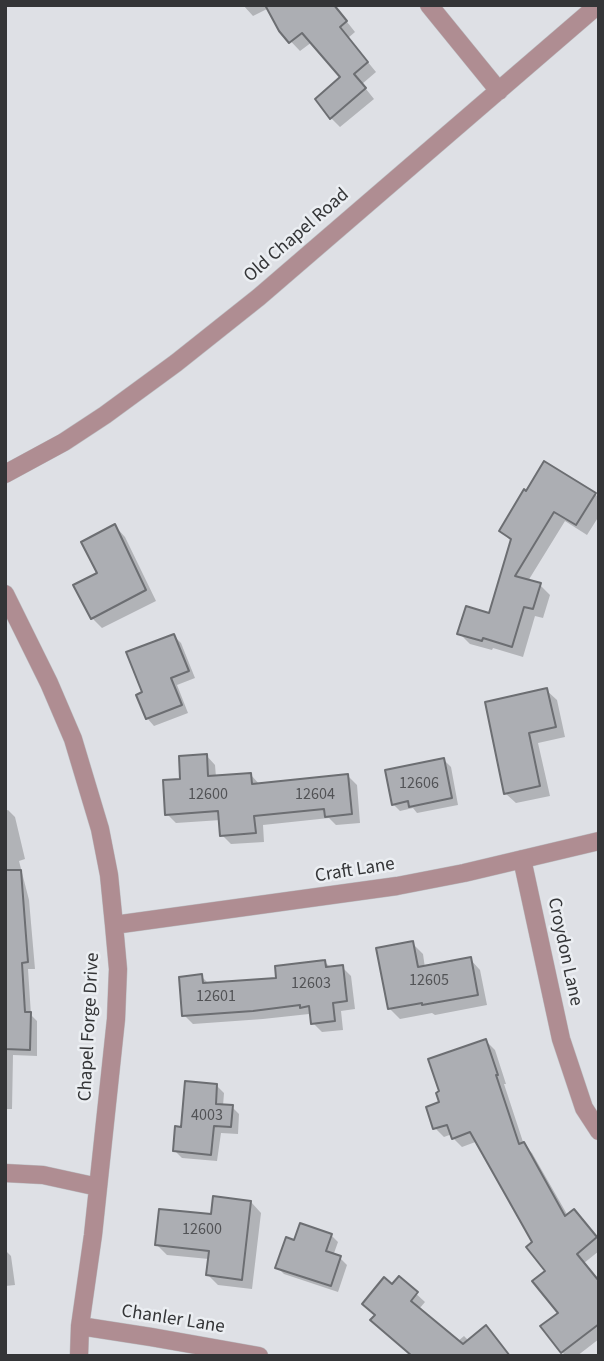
<!DOCTYPE html>
<html>
<head>
<meta charset="utf-8">
<style>
	body { margin:0 }
	#map { position:relative; width:604px; height:1361px; overflow:hidden; background:#dee0e5; font-family:"Source Sans 3",sans-serif }
	canvas { display:block }
	.frame { position:absolute; inset:0; border:7px solid #343537; pointer-events:none }
</style>
</head>
<body>
<div id="map">
<canvas width="604" height="1361"></canvas>
<div class="frame"></div>
</div>
<script>
const g = document.querySelector('canvas').getContext('2d');
g.lineJoin = 'round';
function paint(path, color) {
  g.fillStyle = color;
  g.fill(path, 'evenodd');
}
function poly(rows) {
  const path = new Path2D();
  for (const r of rows) {
    path.moveTo(r[0], r[1]);
    for (let i = 2; i < r.length; i += 2) path.lineTo(r[i], r[i + 1]);
  }
  return path;
}
function trace(path, color, width, dash) {
  g.strokeStyle = color;
  g.lineWidth = width;
  g.lineCap = dash ? 'butt' : 'round';
  g.setLineDash(dash || []);
  g.stroke(path);
}
function label(font, color, halo, rows, align = 'center') {
  g.font = font + ' "Source Sans 3",sans-serif';
  g.lineWidth = 5;
  g.setLineDash([]);
  g.textBaseline = 'middle';
  g.strokeStyle = halo;
  g.fillStyle = color;
  for (const [text, x, y, turn = 0] of rows) {
    g.save();
    g.translate(x, y);
    g.rotate((+turn || 0) * Math.PI / 180);
    g.textAlign = isNaN(turn) ? turn : align;
    if (halo) g.strokeText(text, 0, 0);
    g.fillText(text, 0, 0);
    g.restore();
  }
}
paint(poly([
	[243,5,311,5,340,13,355,32,348,38,376,72,362,84,374,99,340,127,331,118,342,78,312,42,300,51,280,30,269,8,253,16],
	[595,494,599,498,599,516,587,535,565,521,528,581,540,585,550,595,543,618,535,616,523,657,493,648,492,650,470,644,459,633,490,615,512,542,501,531],
	[115,526,125,537,156,601,102,628,92,618,99,574],
	[174,636,181,643,195,678,177,685,188,713,154,726,147,718,144,693],
	[546,690,557,700,565,737,538,743,550,796,516,803,505,793,487,703],
	[206,755,215,765,216,777,251,775,260,785,347,775,357,785,360,823,336,825,329,818,263,825,264,842,231,844,222,835,221,820,176,823,167,814,182,780],
	[444,760,451,767,458,805,417,813,413,808,400,811,393,804],
	[8,810,15,817,25,859,19,861,29,900,35,969,28,969,31,1015,37,1021,37,1056,13,1055,12,1109,5,1109,5,811],
	[412,943,423,954,425,968,470,959,480,970,487,1005,435,1015,432,1013,400,1019,389,1008],
	[325,962,331,968,342,967,351,976,355,1009,341,1011,343,1030,322,1032,313,1023,312,1017,309,1014,263,1019,193,1024,184,1015,201,976,209,984,278,979],
	[486,1041,495,1050,506,1084,504,1084,524,1145,532,1153,568,1216,574,1211,599,1239,599,1251,584,1263,599,1282,599,1339,577,1356,566,1356,562,1352,560,1313,547,1271,534,1242,478,1141,462,1147,453,1138,452,1134,444,1137,435,1128,441,1103],
	[217,1086,224,1093,223,1106,232,1107,239,1114,238,1134,221,1133,217,1161,182,1158,175,1151],
	[251,1202,261,1213,252,1289,218,1285,208,1275,209,1259,167,1255,156,1244,212,1216],
	[331,1235,338,1242,333,1256,340,1258,347,1265,338,1292,284,1274,277,1267,296,1242],
	[5,1250,11,1256,15,1285,5,1286],
	[399,1278,425,1302,419,1309,457,1342,464,1336,469,1341,486,1328,510,1356,434,1356,392,1286]
]), '#0003');
const building = poly([
	[265,5,334,5,347,21,340,27,368,62,354,74,366,88,330,119,315,99,340,77,302,33,289,43,279,31,265,5],
	[544,461,596,493,576,525,554,512,515,576,541,583,533,609,524,607,512,647,483,638,482,641,457,634,466,606,489,613,511,539,499,531,524,489,526,491,544,461],
	[115,524,146,590,91,619,73,585,97,573,81,542,115,524],
	[174,634,189,671,171,678,182,705,146,719,136,695,142,692,126,652,174,634],
	[547,688,556,727,529,733,540,786,504,794,485,702,547,688],
	[207,754,208,776,251,773,252,784,348,774,352,814,325,817,324,809,254,816,256,833,220,836,218,811,165,815,163,780,180,779,179,756,207,754],
	[444,758,452,798,409,807,408,801,392,805,385,770,444,758],
	[5,870,21,870,28,962,22,963,25,1012,31,1012,30,1050,5,1049,5,870],
	[413,941,418,967,471,957,478,995,422,1005,422,1003,388,1009,376,948,413,941],
	[325,960,326,967,343,965,347,1001,333,1003,335,1021,311,1024,309,1006,300,1008,300,1005,253,1011,182,1016,179,977,202,974,203,983,276,978,275,966,325,960],
	[486,1039,498,1075,496,1075,519,1144,524,1142,565,1216,574,1209,597,1237,577,1254,599,1281,599,1324,561,1353,540,1326,558,1313,532,1281,545,1271,526,1247,532,1242,470,1132,452,1139,447,1125,433,1129,426,1107,439,1102,436,1093,439,1091,428,1059,486,1039],
	[185,1081,217,1084,216,1104,233,1105,231,1127,214,1126,211,1155,173,1151,175,1126,181,1127,185,1081],
	[213,1196,251,1201,242,1280,206,1275,209,1251,155,1245,159,1209,211,1214,213,1196],
	[300,1223,332,1234,326,1251,341,1256,331,1286,275,1268,286,1237,294,1240,300,1223],
	[399,1276,418,1292,411,1301,463,1344,486,1325,510,1356,412,1356,370,1320,375,1315,362,1304,384,1277,392,1284,399,1276]
]);
paint(building, '#acaeb3');
trace(building, '#6c6e72', 2);
const minor = poly([
	[429,5,499,91],
	[5,474,64,442,105,415,176,363,259,297,598,5],
	[5,594,49,683,73,739,100,829,109,875,114,925,118,969,116,1019,93,1235,80,1326,79,1356],
	[522,859,561,1039,584,1108,599,1131],
	[114,925,397,886,464,873,599,841],
	[5,1173,43,1175,98,1187],
	[80,1326,151,1337,259,1356]
]);
trace(minor, '#bcbec2', 19);
trace(minor, '#af8d92', 18);
label('16px', '#525356', null, [
	["12606",419,784],
	["12600",208,795],
	["12604",315,795],
	["12605",429,981],
	["12603",311,984],
	["12601",216,997],
	["4003",207,1116],
	["12600",202,1230]
]);
label('19px', '#343537', '#ebeef2', [
	["Old Chapel Road",297,236,-41],
	["Craft Lane",355,871,-9],
	["Croydon Lane",564,952,78],
	["Chapel Forge Drive",90,1027,-87],
	["Chanler Lane",173,1320,9]
]);
</script>
</body>
</html>
